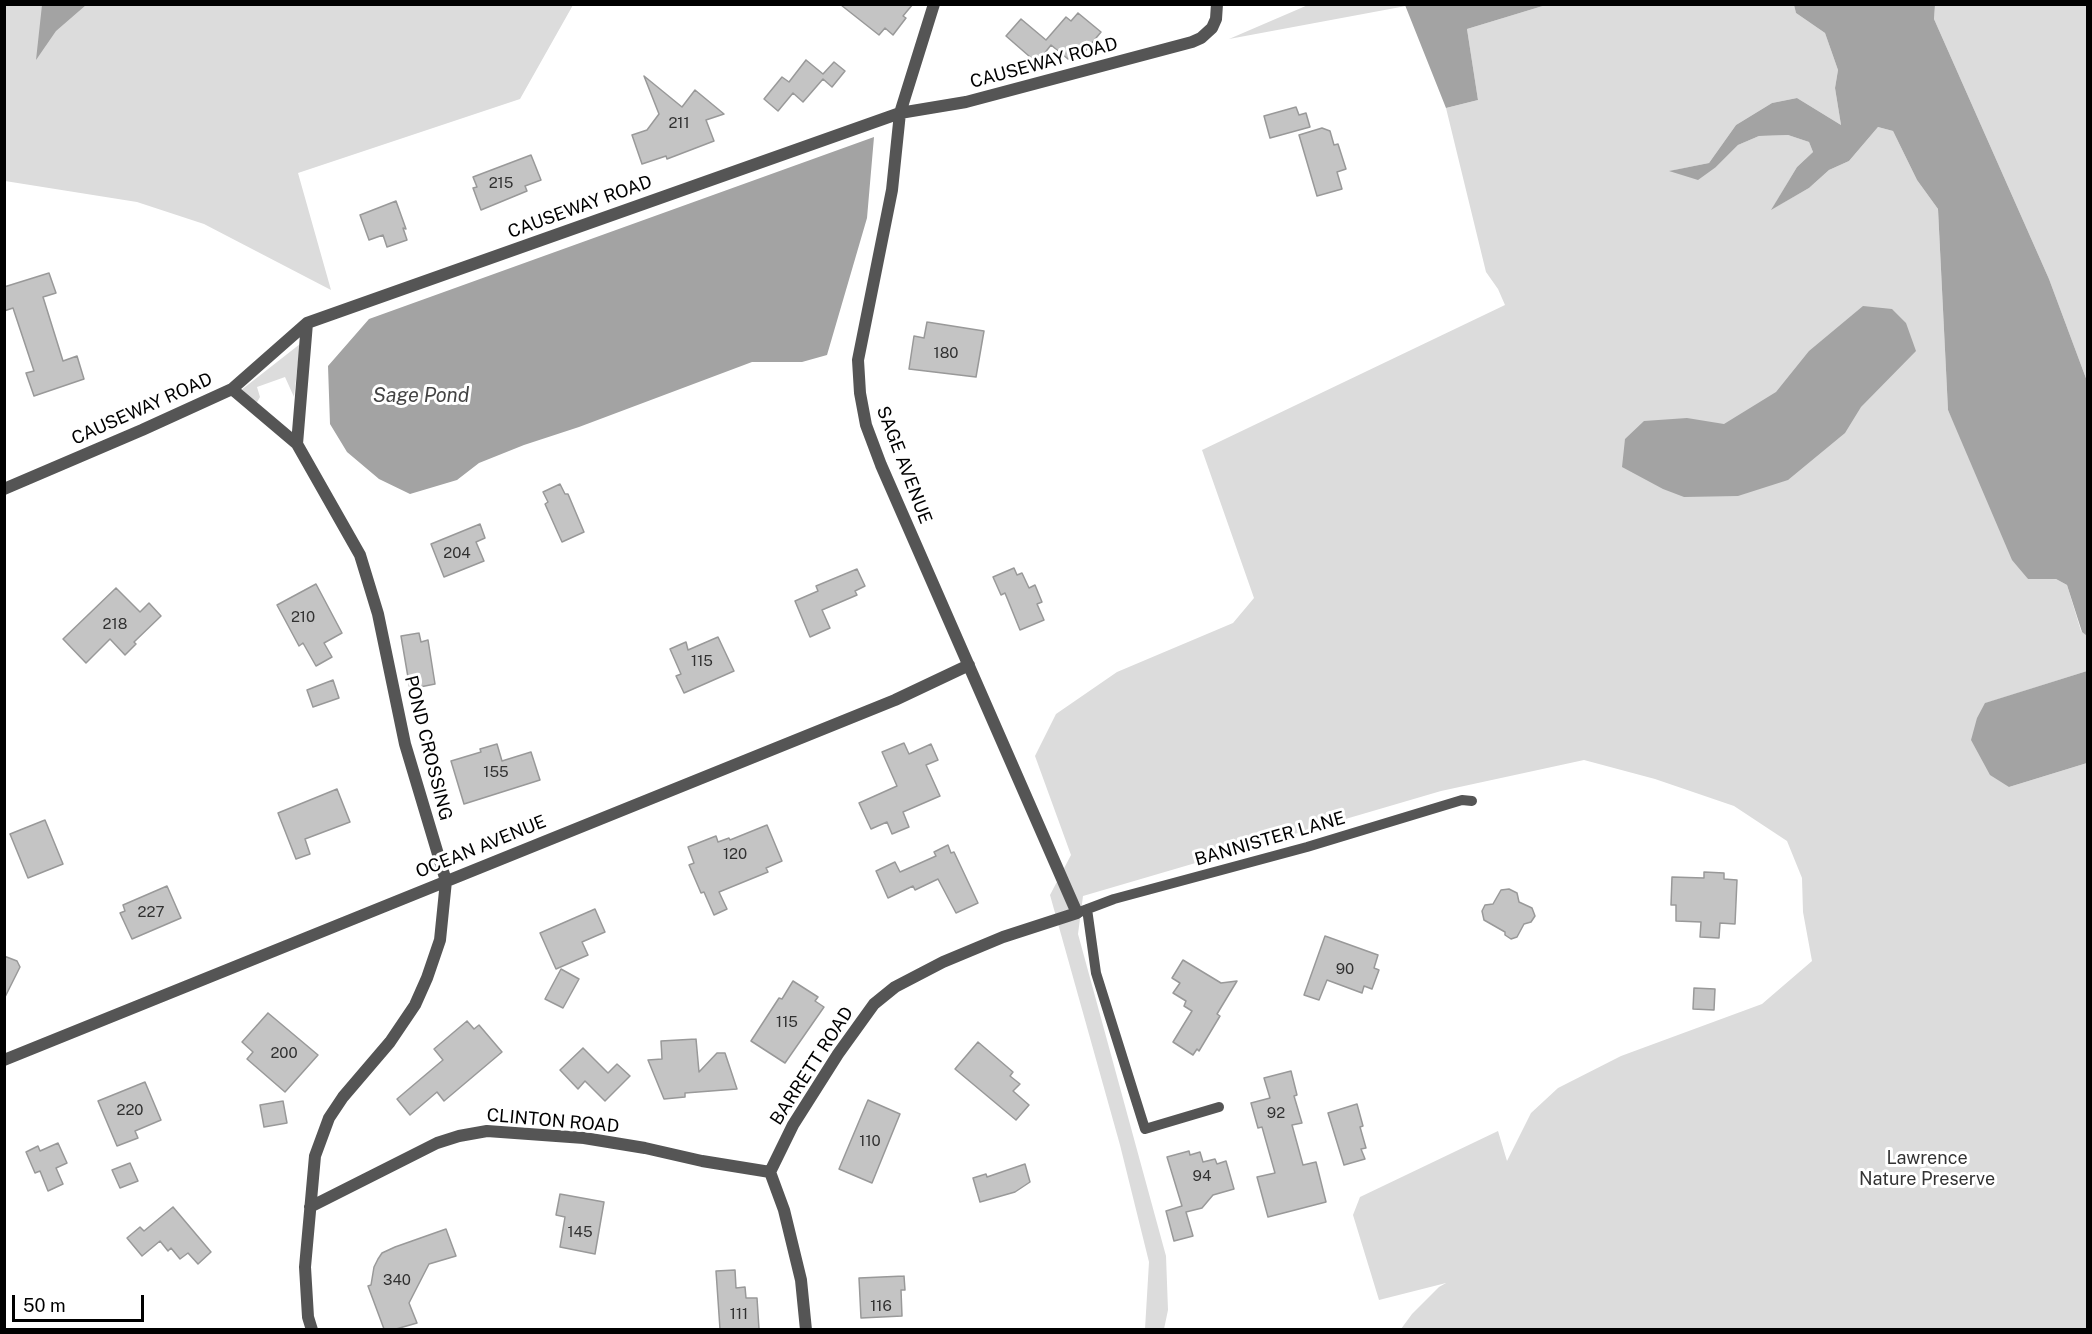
<!DOCTYPE html>
<html>
<head>
<meta charset="utf-8">
<style>
	body { margin:0 }
	#map { position:relative; width:2092px; height:1334px; overflow:hidden; background:#fff; font-family:"Public Sans",sans-serif }
	canvas { display:block }
	.frame { position:absolute; inset:0; border:6px solid #000; pointer-events:none }
	.scale { position:absolute; left:12px; top:1295px; width:132px; height:27px; box-sizing:border-box; border:3px solid #000; border-top:0; padding-left:8px; font-size:18px; line-height:21px; white-space:nowrap; color:#000; -webkit-text-stroke:4px #fff; paint-order:stroke }
</style>
</head>
<body>
<div id="map">
<canvas width="2092" height="1334"></canvas>
<div class="frame"></div>
<div class="scale">50 m</div>
</div>
<script>
const g = document.querySelector('canvas').getContext('2d');
g.lineJoin = 'round';
function paint(path, color) {
  g.fillStyle = color;
  g.fill(path, 'evenodd');
}
function poly(rows) {
  const path = new Path2D();
  for (const r of rows) {
    path.moveTo(r[0], r[1]);
    for (let i = 2; i < r.length; i += 2) path.lineTo(r[i], r[i + 1]);
  }
  return path;
}
function trace(path, color, width, dash) {
  g.strokeStyle = color;
  g.lineWidth = width;
  g.lineCap = dash ? 'butt' : 'round';
  g.setLineDash(dash || []);
  g.stroke(path);
}
function label(font, color, halo, rows, align = 'center') {
  g.font = font + ' "Public Sans",sans-serif';
  g.lineWidth = 6;
  g.setLineDash([]);
  g.textBaseline = 'middle';
  g.strokeStyle = halo;
  g.fillStyle = color;
  for (const [text, x, y, turn = 0] of rows) {
    g.save();
    g.translate(x, y);
    g.rotate((+turn || 0) * Math.PI / 180);
    g.textAlign = isNaN(turn) ? turn : align;
    if (halo) g.strokeText(text, 0, 0);
    g.fillText(text, 0, 0);
    g.restore();
  }
}
paint(poly([
	[1405,4,1406,6,1229,39,1308,5],
	[4,5,573,5,520,99,298,173,331,290,204,224,137,202,5,181],
	[1546,5,1794,5,1796,13,1825,33,1838,70,1835,88,1841,125,1797,98,1772,103,1736,125,1709,163,1670,171,1716,167,1738,145,1759,136,1788,135,1809,142,1813,152,1797,167,1772,209,1809,188,1829,170,1849,161,1878,127,1893,131,1917,180,1938,209,1948,410,2028,579,2056,579,2067,585,2081,631,2087,636,2087,671,1986,703,2009,787,2087,763,2087,1329,1401,1329,1412,1314,1439,1287,1446,1283,1379,1300,1353,1215,1360,1197,1498,1131,1507,1161,1531,1113,1558,1088,1621,1056,1762,1004,1812,961,1803,912,1802,878,1787,841,1734,806,1655,779,1584,760,1441,791,1083,896,1078,934,1166,1256,1168,1310,1164,1329,1145,1329,1149,1262,1120,1145,1050,895,1071,855,1035,756,1056,714,1117,672,1233,623,1254,598,1202,450,1505,305,1498,289,1486,272,1446,108,1478,100,1467,29],
	[1935,5,2087,5,2087,381,2049,279,1934,19],
	[300,344,294,397,285,377,257,387,260,397,256,404,240,391]
]), '#dcdcdc');
paint(poly([
	[42,5,86,5,56,31,36,60],
	[1405,5,1546,5,1467,29,1478,100,1446,108],
	[1794,5,1935,5,1934,19,2049,279,2087,381,2087,636,2082,632,2067,585,2056,579,2028,579,2012,560,1948,410,1938,209,1917,180,1893,131,1878,127,1849,161,1829,170,1809,188,1771,210,1797,167,1813,152,1809,142,1788,135,1759,136,1738,145,1716,167,1698,180,1669,171,1709,163,1736,125,1772,103,1797,98,1841,125,1835,88,1838,70,1825,33,1796,13],
	[874,137,867,218,827,355,802,362,752,362,579,427,524,445,479,463,457,480,410,494,379,479,347,452,330,424,328,366,369,319],
	[1863,306,1892,309,1906,323,1916,351,1861,407,1845,433,1788,480,1738,496,1684,497,1663,489,1622,467,1625,439,1644,421,1687,418,1724,424,1776,392,1809,351],
	[2087,671,2087,763,2009,787,1990,775,1971,740,1977,718,1985,703]
]), '#a3a3a3');
const building = poly([
	[913,4,903,16,906,18,893,35,885,28,879,35,841,5,913,4],
	[1078,13,1101,32,1082,55,1076,50,1068,59,1051,45,1037,63,1006,36,1021,19,1046,40,1066,17,1071,21,1078,13],
	[806,60,823,74,834,62,845,71,832,87,823,79,803,102,793,93,778,111,764,99,782,77,789,82,806,60],
	[644,76,682,107,695,90,724,114,706,120,714,141,667,159,666,156,642,164,632,135,647,130,659,114,644,76],
	[1296,107,1299,115,1306,113,1310,127,1270,138,1264,116,1296,107],
	[1322,128,1330,131,1334,145,1338,144,1346,169,1337,172,1342,189,1317,196,1299,135,1322,128],
	[531,155,541,180,525,186,527,191,481,210,473,188,477,187,473,177,531,155],
	[396,201,406,229,403,228,407,240,387,247,383,235,369,240,360,215,396,201],
	[49,273,56,293,43,297,63,361,77,356,84,379,34,396,26,373,34,371,13,308,4,311,4,287,49,273],
	[927,322,984,331,976,377,909,369,914,336,924,338,927,322],
	[560,484,565,494,568,494,584,532,562,542,545,504,548,502,543,492,560,484],
	[480,524,485,538,476,542,484,561,444,577,431,544,480,524],
	[1014,568,1017,575,1022,573,1029,588,1035,585,1042,602,1037,604,1044,620,1020,630,1005,593,1001,595,993,577,1014,568],
	[857,569,865,586,855,591,857,595,822,610,830,628,810,637,795,601,818,591,816,586,857,569],
	[316,584,342,633,324,643,332,657,316,666,303,643,299,646,277,605,316,584],
	[116,588,140,612,149,603,161,616,134,642,136,644,125,655,110,639,86,663,63,639,116,588],
	[419,633,421,642,428,640,435,684,410,689,401,636,419,633],
	[718,637,734,671,684,693,676,676,681,674,670,649,686,642,688,650,718,637],
	[333,680,339,698,313,707,307,690,333,680],
	[904,743,909,754,931,744,938,760,926,765,940,796,903,812,909,827,892,834,887,822,871,829,859,803,897,786,882,752,904,743],
	[497,744,502,761,531,752,540,780,464,804,451,761,481,752,480,749,497,744],
	[337,789,350,822,305,839,310,854,296,859,278,813,337,789],
	[45,820,63,864,28,878,10,834,45,820],
	[767,825,782,861,766,868,768,872,719,892,727,909,714,915,704,892,701,893,689,865,694,863,688,847,716,836,718,842,729,838,730,840,767,825],
	[948,845,951,853,954,852,978,903,956,913,938,879,915,890,913,886,888,898,876,871,895,862,900,872,936,856,934,852,948,845],
	[1704,872,1724,873,1724,879,1737,880,1735,924,1720,923,1719,938,1700,937,1701,922,1676,921,1676,905,1671,905,1672,877,1704,878,1704,872],
	[167,886,181,918,132,939,120,913,125,911,123,905,167,886],
	[1509,889,1517,893,1519,902,1532,908,1535,916,1531,922,1524,924,1517,937,1511,939,1505,935,1505,932,1484,920,1482,911,1485,905,1493,904,1501,890,1509,889],
	[595,909,605,932,582,942,588,955,556,969,540,933,595,909],
	[1325,936,1378,955,1374,968,1379,970,1372,989,1364,986,1362,993,1327,980,1319,1000,1304,995,1325,936],
	[4,956,17,961,20,967,4,999,4,956],
	[1183,960,1221,983,1237,981,1217,1014,1220,1016,1199,1051,1197,1049,1193,1055,1173,1042,1192,1011,1184,1006,1186,1001,1173,993,1180,983,1172,978,1183,960],
	[561,969,579,979,563,1008,545,999,561,969],
	[793,981,818,997,815,1001,824,1007,785,1063,751,1041,779,998,782,999,793,981],
	[1694,988,1715,989,1714,1010,1693,1009,1694,988],
	[268,1013,318,1055,285,1092,247,1059,253,1052,242,1042,268,1013],
	[467,1021,474,1029,479,1025,502,1052,444,1101,437,1092,410,1115,397,1099,443,1060,434,1049,467,1021],
	[696,1039,699,1072,717,1053,725,1053,737,1089,685,1093,685,1097,664,1099,648,1060,662,1059,661,1041,696,1039],
	[978,1042,1013,1072,1010,1076,1020,1084,1013,1091,1029,1105,1016,1120,955,1069,978,1042],
	[583,1048,608,1073,617,1064,630,1076,605,1101,585,1081,578,1089,560,1070,583,1048],
	[1291,1071,1297,1095,1294,1096,1302,1123,1292,1125,1303,1165,1316,1162,1326,1202,1268,1217,1257,1177,1275,1173,1262,1127,1258,1128,1251,1103,1270,1098,1264,1078,1291,1071],
	[145,1082,161,1120,135,1131,138,1138,117,1146,98,1101,145,1082],
	[868,1100,900,1114,872,1183,839,1169,868,1100],
	[283,1101,287,1123,264,1127,260,1105,283,1101],
	[1357,1104,1363,1126,1360,1127,1366,1148,1361,1149,1365,1159,1344,1165,1328,1113,1357,1104],
	[58,1143,67,1163,56,1168,63,1184,48,1191,40,1171,35,1173,26,1152,38,1146,40,1151,58,1143],
	[1189,1151,1190,1155,1200,1152,1203,1162,1215,1159,1217,1164,1226,1161,1234,1189,1213,1195,1202,1208,1186,1212,1193,1236,1174,1241,1166,1211,1182,1206,1167,1157,1189,1151],
	[130,1163,138,1181,120,1188,112,1170,130,1163],
	[1025,1164,1030,1182,1015,1192,980,1202,973,1178,986,1174,987,1177,1025,1164],
	[560,1194,604,1202,595,1254,560,1247,565,1217,556,1215,560,1194],
	[173,1207,211,1252,198,1264,188,1253,180,1259,171,1248,168,1251,160,1241,142,1256,127,1238,140,1227,144,1231,173,1207],
	[446,1229,456,1256,429,1264,409,1303,417,1323,396,1329,384,1329,368,1286,371,1285,374,1267,378,1259,382,1253,395,1247,446,1229],
	[735,1270,736,1288,745,1287,746,1298,757,1298,759,1329,720,1329,716,1271,735,1270],
	[904,1276,905,1290,901,1290,902,1316,861,1318,859,1278,904,1276]
]);
paint(building, '#c4c4c4');
trace(building, '#999', 1.5);
trace(poly([
	[1087,909,1096,973,1145,1129,1219,1107],
	[1077,913,1114,899,1307,847,1462,800,1472,801]
]), '#555', 10);
trace(poly([
	[232,389,297,444,360,555,378,614,405,744,446,881,440,940,427,978,415,1005,390,1042,343,1097,329,1118,315,1156,305,1267,308,1317,312,1330],
	[297,444,307,323],
	[4,489,142,430,232,389,307,323,900,113,966,102,1192,42,1201,38,1212,28,1216,19,1217,4],
	[4,1060,895,700,969,665],
	[310,1207,437,1143,459,1136,487,1131,584,1138,645,1148,702,1161,770,1172],
	[806,1330,801,1280,784,1210,770,1172,793,1125,838,1054,874,1004,895,987,943,962,1003,937,1077,913,881,465,866,425,860,393,858,360,892,190,900,113,934,4]
]), '#555', 12);
label('15px', '#313131', null, [
	["211",679,123],
	["215",501,183],
	["180",946,353],
	["204",457,553],
	["210",303,617],
	["218",115,624],
	["115",702,661],
	["155",496,772],
	["120",735,854],
	["227",151,912],
	["90",1345,969],
	["115",787,1022],
	["200",284,1053],
	["220",130,1110],
	["92",1276,1113],
	["110",870,1141],
	["94",1202,1176],
	["145",580,1232],
	["340",397,1280],
	["116",881,1306],
	["111",739,1314]
]);
label('18px', '#000', '#fff', [
	["CAUSEWAY ROAD",1044,63,-15],
	["CAUSEWAY ROAD",580,207,-20],
	["CAUSEWAY ROAD",142,409,-24],
	["SAGE AVENUE",904,465,69],
	["POND CROSSING",428,748,76],
	["BANNISTER LANE",1270,839,-16],
	["OCEAN AVENUE",481,847,-22],
	["BARRETT ROAD",812,1066,-57],
	["CLINTON ROAD",553,1121,5]
]);
label('18px', '#333', '#fff', [
	["Lawrence",1927,1158],
	["Nature Preserve",1927,1179]
]);
label('italic 20px', '#444', '#fff', [
	["Sage Pond",421,396]
]);
</script>
</body>
</html>
